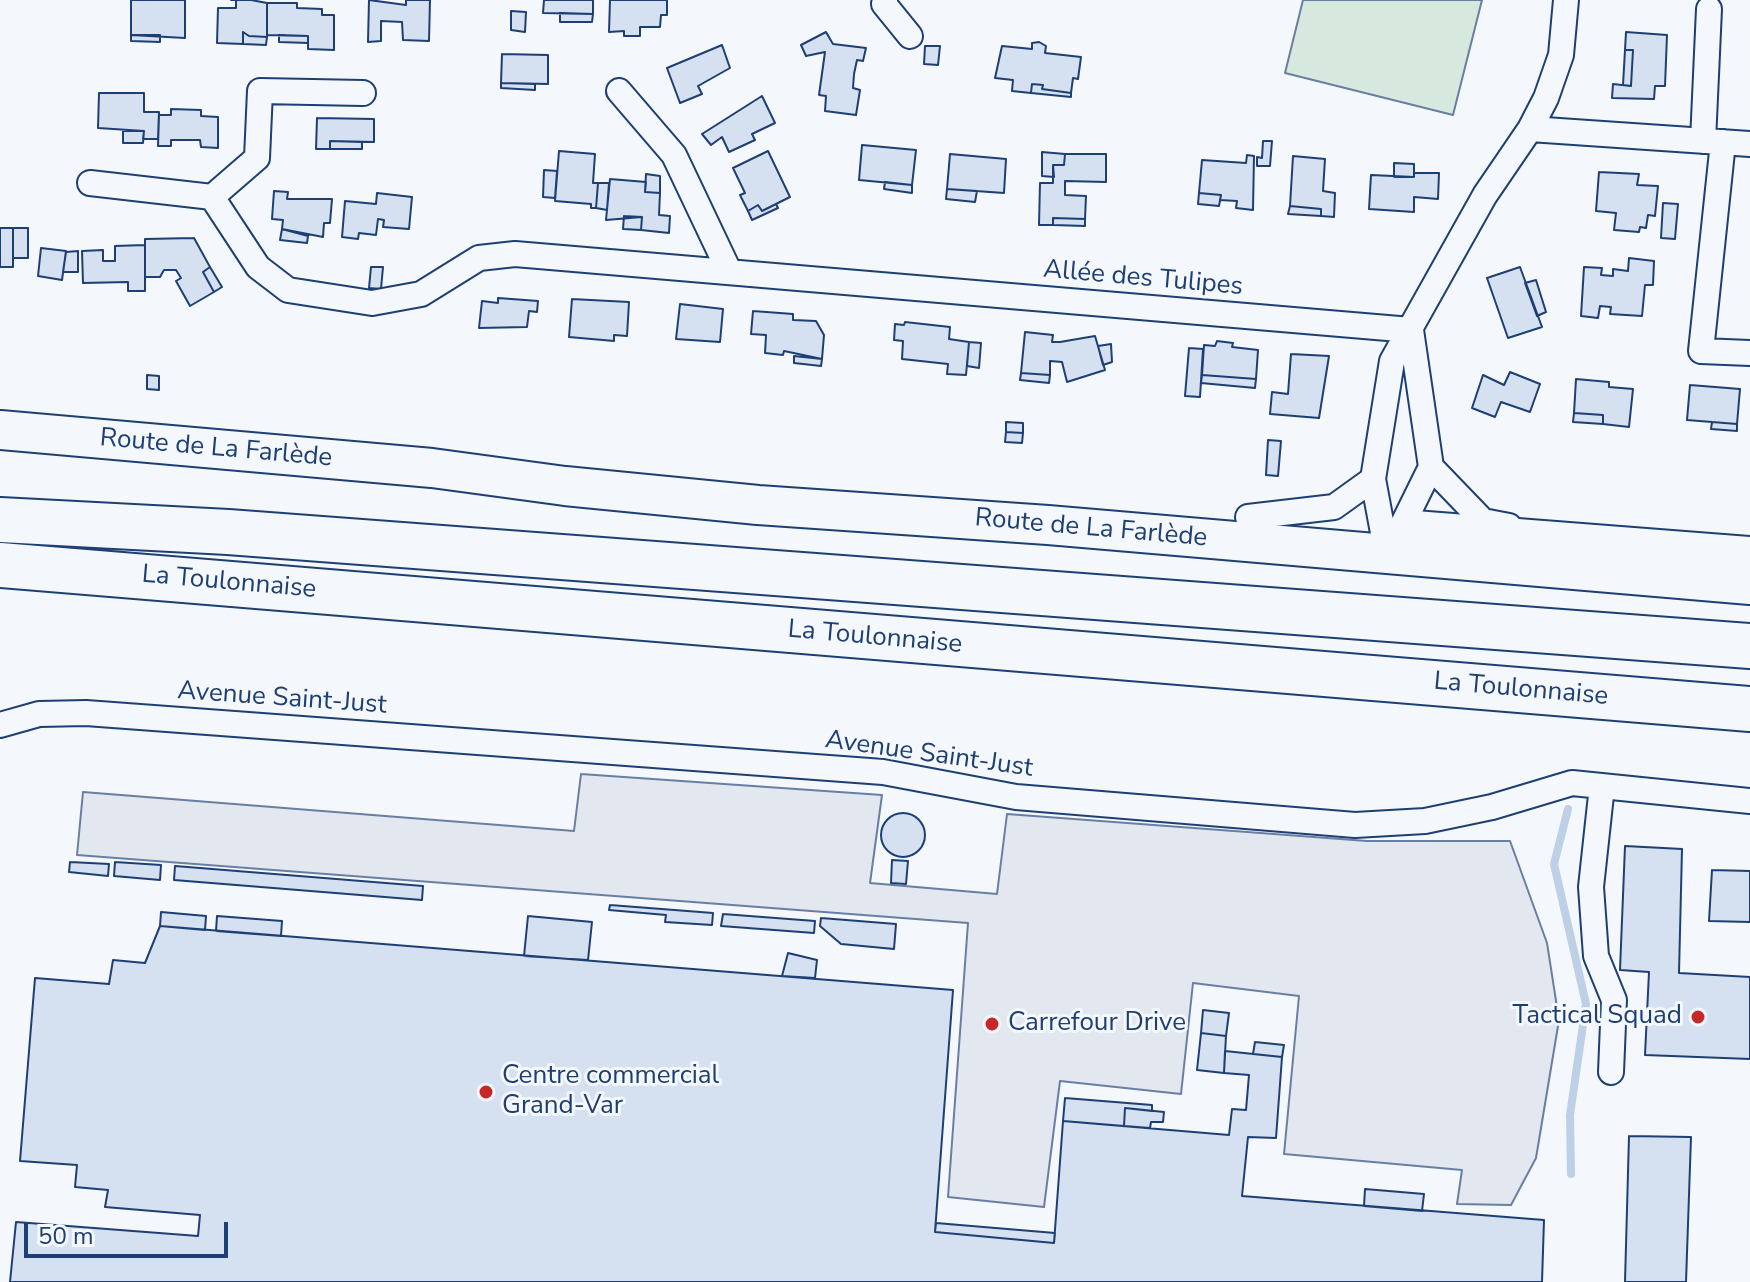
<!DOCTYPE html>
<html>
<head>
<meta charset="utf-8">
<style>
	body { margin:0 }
	#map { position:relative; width:1750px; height:1282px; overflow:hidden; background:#f4f7fb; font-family:"Nunito Sans",sans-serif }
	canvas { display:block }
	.scale { position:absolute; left:24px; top:1222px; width:204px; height:36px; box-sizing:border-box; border:4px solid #1d3f73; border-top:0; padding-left:10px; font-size:24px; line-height:28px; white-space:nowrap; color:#1d3f73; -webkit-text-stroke:6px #f4f7fb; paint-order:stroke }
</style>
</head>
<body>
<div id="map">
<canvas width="1750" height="1282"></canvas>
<div class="scale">50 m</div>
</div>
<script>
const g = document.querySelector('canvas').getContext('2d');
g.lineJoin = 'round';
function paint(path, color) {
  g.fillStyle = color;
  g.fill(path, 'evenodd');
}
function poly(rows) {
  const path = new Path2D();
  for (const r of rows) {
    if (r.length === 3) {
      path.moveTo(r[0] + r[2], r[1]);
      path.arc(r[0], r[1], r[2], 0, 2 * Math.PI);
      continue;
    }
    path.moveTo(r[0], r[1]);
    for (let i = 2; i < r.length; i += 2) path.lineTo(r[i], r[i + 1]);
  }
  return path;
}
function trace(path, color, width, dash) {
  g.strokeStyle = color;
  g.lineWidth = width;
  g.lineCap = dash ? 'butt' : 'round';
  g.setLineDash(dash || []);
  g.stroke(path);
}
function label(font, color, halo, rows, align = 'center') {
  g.font = font + ' "Nunito Sans",sans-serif';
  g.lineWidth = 6;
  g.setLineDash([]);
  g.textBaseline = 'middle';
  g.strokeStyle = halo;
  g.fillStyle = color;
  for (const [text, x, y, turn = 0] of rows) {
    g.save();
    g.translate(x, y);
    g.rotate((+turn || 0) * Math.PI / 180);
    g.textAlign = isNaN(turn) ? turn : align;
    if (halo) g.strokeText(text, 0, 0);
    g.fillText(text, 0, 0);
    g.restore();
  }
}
const green = poly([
	[1303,0,1482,0,1453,115,1285,73,1303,0]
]);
paint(green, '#d7e8df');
trace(green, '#687fa3', 2);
const parking = poly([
	[581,774,882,795,870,883,997,894,1007,814,1367,841,1510,841,1547,943,1559,1020,1536,1158,1511,1205,1457,1204,1462,1170,1284,1154,1299,996,1193,983,1181,1094,1060,1081,1044,1207,948,1197,968,923,77,855,83,792,574,831,581,774]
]);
paint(parking, '#e3e8f0');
trace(parking, '#687fa3', 2);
trace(poly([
	[1568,809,1554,864,1586,1004,1570,1115,1571,1174]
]), '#bed0e5', 8);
const building = poly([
	[131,0,185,0,185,38,131,35,131,0],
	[231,0,251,0,267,3,267,37,249,36,243,32,243,44,217,43,218,8,236,8,236,0,231,0],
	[369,0,406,5,406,0,430,0,429,41,403,40,402,22,381,21,381,41,368,42,369,0],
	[544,0,593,0,593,14,543,13,544,0],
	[610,0,667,0,667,15,661,15,660,27,640,27,640,36,624,36,624,31,609,32,610,0],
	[267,3,297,3,297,8,322,9,322,15,334,15,334,50,308,49,308,36,267,35,267,3],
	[511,11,526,12,525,32,511,30,511,11],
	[560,13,593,14,592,22,560,22,560,13],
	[243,32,249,36,267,37,266,45,243,44,243,32],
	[826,32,833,44,866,48,863,61,857,60,854,74,853,88,860,90,856,115,825,111,826,96,819,95,825,52,806,56,801,45,826,32],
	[1626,32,1667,35,1665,86,1655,86,1654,99,1612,98,1613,84,1631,86,1633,50,1625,50,1626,32],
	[131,35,160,35,160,42,131,41,131,35],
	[279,35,308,36,308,43,279,42,279,35],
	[1039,42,1046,46,1045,53,1081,57,1078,79,1073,78,1071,93,1042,89,1043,85,1032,84,1031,93,1012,91,1013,80,995,78,1002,46,1032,49,1032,43,1039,42],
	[722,45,730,68,698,86,702,94,680,103,667,68,722,45],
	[925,46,940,46,938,65,924,64,925,46],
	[1625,50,1633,50,1631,86,1623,85,1625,50],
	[502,54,548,55,548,84,501,83,502,54],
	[501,83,535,84,535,90,501,88,501,83],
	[1032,84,1043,85,1042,89,1071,93,1071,97,1031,93,1032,84],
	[99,93,144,93,144,112,159,112,158,139,143,139,144,131,98,128,99,93],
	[762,96,775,123,752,134,755,140,729,152,722,137,711,145,702,134,762,96],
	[171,109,201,110,201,116,218,117,218,148,201,147,200,140,171,140,171,146,158,146,159,115,171,115,171,109],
	[317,118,374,119,374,142,330,141,330,149,316,149,317,118],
	[123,131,144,131,143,143,123,143,123,131],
	[330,141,362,142,362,149,330,149,330,141],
	[1263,141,1272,141,1270,166,1257,166,1257,157,1262,158,1263,141],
	[862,145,916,150,912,185,859,180,862,145],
	[559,151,595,154,593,183,598,183,596,208,591,208,591,204,555,201,559,151],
	[768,151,790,197,762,211,758,205,748,211,740,195,745,193,733,168,768,151],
	[1042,152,1065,154,1064,165,1053,165,1054,177,1042,176,1042,152],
	[950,154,1006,159,1004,193,947,189,950,154],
	[1065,154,1106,154,1106,182,1065,181,1065,195,1086,196,1085,219,1053,218,1053,225,1039,225,1040,183,1053,183,1053,165,1064,165,1065,154],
	[1247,155,1254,156,1253,210,1236,208,1237,201,1220,200,1221,195,1199,193,1202,160,1246,163,1247,155],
	[1293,156,1325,159,1323,191,1335,193,1334,217,1321,216,1321,209,1290,206,1293,156],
	[1394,163,1414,164,1414,177,1394,177,1394,163],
	[544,170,557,171,555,198,543,197,544,170],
	[1599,172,1639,174,1637,185,1658,186,1655,216,1648,215,1646,228,1640,227,1639,232,1614,230,1616,213,1596,211,1599,172],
	[1414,173,1439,173,1438,199,1414,197,1414,212,1369,209,1371,175,1414,177,1414,173],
	[646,174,660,176,660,193,645,192,646,174],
	[610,179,646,182,645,192,660,193,659,215,670,216,669,233,641,230,642,217,606,220,610,179],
	[885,182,912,185,912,193,884,189,885,182],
	[598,183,609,183,607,210,596,208,598,183],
	[947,189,977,191,975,202,946,199,947,189],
	[274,191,288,192,287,199,332,199,330,223,324,223,323,237,282,229,283,220,272,219,274,191],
	[377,193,412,197,409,229,383,227,384,220,378,219,376,235,359,233,358,239,342,237,345,201,376,204,377,193],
	[1199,193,1221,195,1219,206,1198,204,1199,193],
	[1663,203,1678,204,1675,239,1661,238,1663,203],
	[776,204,778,208,752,220,748,211,758,205,762,211,776,204],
	[1290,206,1321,209,1321,216,1288,214,1290,206],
	[624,216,642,217,641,230,623,229,624,216],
	[1053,218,1085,219,1085,226,1053,225,1053,218],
	[0,228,13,228,13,267,0,267,0,228],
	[13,228,28,228,28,258,13,258,13,228],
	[282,229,308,236,307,243,280,240,282,229],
	[194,238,210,267,203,272,214,292,190,306,176,281,181,278,176,270,164,270,160,277,145,277,145,239,194,238],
	[145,245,145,291,128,291,128,282,83,283,82,251,103,250,103,261,115,261,115,246,145,245],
	[41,248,66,251,62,280,38,276,41,248],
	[78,251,78,272,63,272,66,252,78,251],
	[1629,258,1654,261,1653,285,1645,285,1642,316,1610,314,1611,307,1600,306,1598,318,1581,316,1584,267,1602,268,1601,275,1613,276,1613,269,1628,271,1629,258],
	[210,267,222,287,214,292,203,272,210,267],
	[371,267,383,267,381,289,369,288,371,267],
	[1520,267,1542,327,1508,338,1487,278,1520,267],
	[1536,280,1546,312,1537,316,1525,283,1536,280],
	[498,298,538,301,537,312,529,311,527,327,479,328,482,301,498,303,498,298],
	[572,299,629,302,627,336,614,335,614,341,569,337,572,299],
	[680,304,723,309,720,342,676,339,680,304],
	[753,311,793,314,793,320,816,321,824,335,822,359,784,351,783,355,765,353,766,335,751,334,753,311],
	[905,322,950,327,949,339,969,342,966,375,947,374,948,364,902,359,903,341,894,340,895,324,904,325,905,322],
	[1025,332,1053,335,1052,342,1060,342,1095,336,1105,370,1067,382,1062,362,1050,361,1050,375,1021,373,1025,332],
	[1217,341,1233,343,1232,347,1258,350,1256,379,1202,375,1204,345,1215,346,1217,341],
	[969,342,981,343,979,368,967,366,969,342],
	[1111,344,1112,362,1103,365,1098,346,1111,344],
	[1189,348,1203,349,1200,397,1185,396,1189,348],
	[1291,354,1329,356,1319,418,1270,414,1272,392,1288,394,1291,354],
	[794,356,822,359,821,366,794,363,794,356],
	[1510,372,1540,384,1530,412,1501,402,1495,417,1472,408,1483,375,1504,385,1510,372],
	[1021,373,1050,375,1049,383,1020,380,1021,373],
	[147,375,159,376,159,390,147,389,147,375],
	[1202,375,1256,379,1255,388,1201,383,1202,375],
	[1576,379,1609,382,1609,387,1633,389,1629,427,1603,424,1603,415,1574,413,1576,379],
	[1690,385,1740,389,1737,424,1687,420,1690,385],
	[1574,413,1603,415,1603,424,1573,422,1574,413],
	[1006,422,1023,423,1023,433,1006,432,1006,422],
	[1712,422,1737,424,1737,431,1711,429,1712,422],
	[1006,432,1023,433,1022,443,1005,442,1006,432],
	[1268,440,1281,441,1278,476,1266,475,1268,440],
	[903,835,22],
	[1625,846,1682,849,1679,973,1750,977,1750,1059,1645,1055,1649,972,1620,970,1625,846],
	[892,860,908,861,906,884,891,883,892,860],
	[70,862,109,864,108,876,69,872,70,862],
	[115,862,161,865,160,880,114,876,115,862],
	[175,866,423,886,422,900,174,880,175,866],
	[1712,870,1750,871,1750,922,1709,921,1712,870],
	[610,905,713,913,712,925,665,922,666,915,609,910,610,905],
	[161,912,206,916,205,930,160,926,161,912],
	[723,914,815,921,814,933,721,926,723,914],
	[217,916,282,921,281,936,216,931,217,916],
	[528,916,592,922,588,960,524,956,528,916],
	[821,918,896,924,894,949,841,944,820,926,821,918],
	[160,926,953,990,935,1232,1054,1243,1063,1121,1229,1135,1232,1109,1246,1110,1249,1075,1224,1073,1225,1051,1282,1057,1276,1138,1248,1137,1242,1196,1544,1220,1542,1282,10,1282,16,1222,198,1236,200,1215,105,1207,108,1190,75,1187,77,1165,20,1161,35,978,109,984,113,960,145,963,160,926],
	[788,953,817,960,815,978,782,976,788,953],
	[1203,1010,1229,1013,1226,1036,1201,1033,1203,1010],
	[1201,1033,1226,1036,1224,1073,1197,1070,1201,1033],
	[1255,1042,1284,1045,1282,1057,1253,1054,1255,1042],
	[1065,1098,1152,1105,1152,1111,1125,1108,1124,1126,1063,1121,1065,1098],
	[1125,1108,1164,1112,1163,1122,1151,1122,1150,1128,1124,1126,1125,1108],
	[1629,1136,1691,1137,1686,1282,1625,1282,1629,1136],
	[1365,1189,1424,1194,1422,1211,1364,1206,1365,1189],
	[936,1223,1055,1233,1054,1243,935,1232,936,1223]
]);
paint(building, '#d5e0f0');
trace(building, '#1d3f73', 2);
const minor = poly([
	[885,0,884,4,910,36],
	[619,91,674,155,729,271],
	[1530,129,1750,144],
	[1703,141,1709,9],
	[1723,142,1701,351,1750,353],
	[90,183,212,197,258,267,288,290,372,303,421,294,479,258,515,254,1411,330],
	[212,197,257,158,260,91,363,93],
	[1431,467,1483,521,1509,526],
	[1373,479,1387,554],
	[1248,517,1334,507,1373,479,1392,361,1485,195,1530,129,1546,98,1561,55,1566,0],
	[1396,538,1431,467,1411,330],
	[0,725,39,714,86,713,883,772,1016,797,1355,825,1425,821,1492,807,1572,783,1750,801],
	[1602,786,1591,887,1596,956,1614,1000,1611,1072]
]);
const primary = poly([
	[0,430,432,468,565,486,758,505,1048,525,1750,585],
	[1414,530,1750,556]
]);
const motorway = poly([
	[0,520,228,532,1750,646],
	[0,565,1750,709]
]);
trace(minor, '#1d3f73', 28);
trace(primary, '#1d3f73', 42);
trace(motorway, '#1d3f73', 48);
trace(minor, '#f4f7fb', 24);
trace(primary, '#f4f7fb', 38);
trace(motorway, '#f4f7fb', 44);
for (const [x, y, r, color] of [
	[1698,1017,8,"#c62828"],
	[992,1024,8,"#c62828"],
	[486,1092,8,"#c62828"]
]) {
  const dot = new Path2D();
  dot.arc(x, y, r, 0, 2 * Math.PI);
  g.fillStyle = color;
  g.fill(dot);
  trace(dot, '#f4f7fb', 3);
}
label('26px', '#1d3f73', '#f4f7fb', [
	["Allée des Tulipes",1143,279,5],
	["Route de La Farlède",216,449,5],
	["Route de La Farlède",1091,529,5],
	["La Toulonnaise",229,583,5],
	["La Toulonnaise",875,638,5],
	["La Toulonnaise",1521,690,5],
	["Avenue Saint-Just",282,699,4],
	["Avenue Saint-Just",929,755,8]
]);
label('26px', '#1d3f73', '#f4f7fb', [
	["Tactical Squad",1682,1017,"right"],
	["Carrefour Drive",1008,1024],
	["Centre commercial",502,1077],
	["Grand-Var",502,1107]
], 'left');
</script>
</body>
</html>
